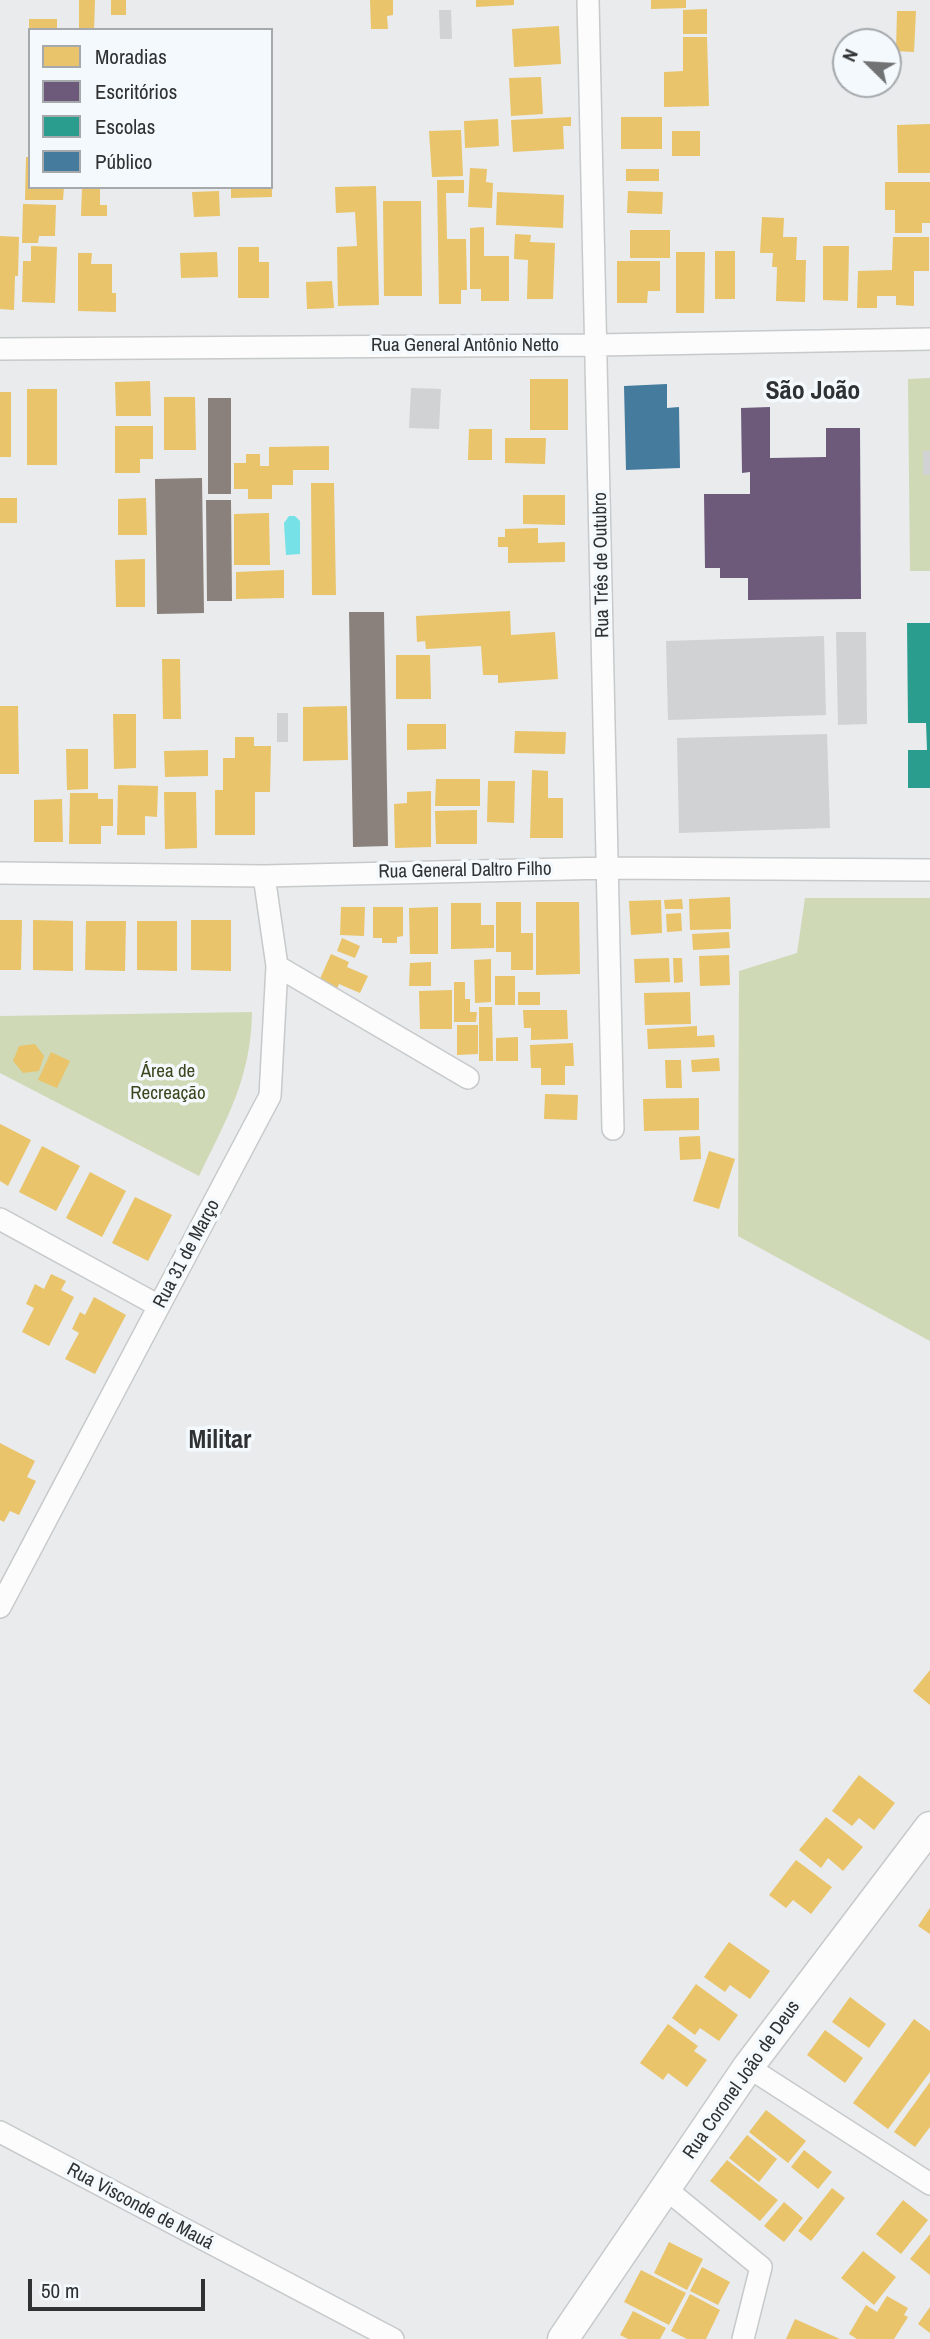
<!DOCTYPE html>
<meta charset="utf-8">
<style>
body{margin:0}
#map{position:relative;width:930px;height:2339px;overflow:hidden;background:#e9ebed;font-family:"Archivo Narrow",sans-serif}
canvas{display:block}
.legend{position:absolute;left:28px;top:28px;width:245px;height:161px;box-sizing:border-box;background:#f4f9fd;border:2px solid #a5a9ac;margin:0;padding:9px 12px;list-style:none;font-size:21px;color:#2f3132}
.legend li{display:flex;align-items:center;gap:14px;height:35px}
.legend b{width:35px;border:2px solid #a5a9ac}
.north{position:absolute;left:832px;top:28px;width:70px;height:70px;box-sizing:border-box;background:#f4f9fd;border:2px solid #a5a9ac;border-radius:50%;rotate:294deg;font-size:19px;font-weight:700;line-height:28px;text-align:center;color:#2f3132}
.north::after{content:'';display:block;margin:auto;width:24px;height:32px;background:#707273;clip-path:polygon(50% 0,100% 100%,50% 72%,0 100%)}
.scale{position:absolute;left:28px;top:2279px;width:177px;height:32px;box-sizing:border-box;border:4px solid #2f3132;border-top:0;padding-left:9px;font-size:21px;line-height:24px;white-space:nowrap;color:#2f3132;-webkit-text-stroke:5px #f4f9fd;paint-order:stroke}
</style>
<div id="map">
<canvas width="930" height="2339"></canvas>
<ul class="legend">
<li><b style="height:19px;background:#e9c46a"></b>Moradias</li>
<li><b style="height:19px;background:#6d597a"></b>Escritórios</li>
<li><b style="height:19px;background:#2a9d8f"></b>Escolas</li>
<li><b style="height:19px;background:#457b9d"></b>Público</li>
</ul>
<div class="north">N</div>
<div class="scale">50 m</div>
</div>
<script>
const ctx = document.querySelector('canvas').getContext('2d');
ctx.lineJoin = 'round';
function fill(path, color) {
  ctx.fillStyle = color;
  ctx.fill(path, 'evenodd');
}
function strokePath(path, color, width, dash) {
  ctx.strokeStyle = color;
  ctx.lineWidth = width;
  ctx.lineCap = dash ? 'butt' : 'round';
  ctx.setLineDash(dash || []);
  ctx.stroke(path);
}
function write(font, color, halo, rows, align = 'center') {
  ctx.font = font + ' "Archivo Narrow",sans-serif';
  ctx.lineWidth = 7;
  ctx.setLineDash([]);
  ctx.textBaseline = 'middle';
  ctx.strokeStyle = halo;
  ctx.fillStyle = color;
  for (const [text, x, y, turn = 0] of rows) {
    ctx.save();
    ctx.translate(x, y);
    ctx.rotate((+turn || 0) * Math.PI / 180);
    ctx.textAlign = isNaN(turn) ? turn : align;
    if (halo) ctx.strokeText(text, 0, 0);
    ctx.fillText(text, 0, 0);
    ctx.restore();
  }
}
const green = new Path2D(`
 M930,378V571H910L908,379Z
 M805,898H930V1341L738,1236L739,971L797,953Z
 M252,1012C251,1078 227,1118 199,1176L0,1073V1016Z`);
const water = new Path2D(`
 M289,516H295L300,521V554L286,555L284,523Z`);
const homes = new Path2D(`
 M79,0H95L94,30H79Z
 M111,0H126V15H111Z
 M370,0H393V15L387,16L388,29H371Z
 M476,0H514V5L476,7Z
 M651,0H686V8L651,9Z
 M707,9V34H683V10Z
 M897,11H916L914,52L896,51Z
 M29,19H57V30H29Z
 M559,26L561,64L514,67L512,29Z
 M683,37H707L709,106L664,107V72L683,71Z
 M541,77L543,114L511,116L509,78Z
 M571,117V126H563L564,149L513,152L511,120Z
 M621,117H662V149H621Z
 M498,119L499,146L465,148L464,121Z
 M930,124V173H898L897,125Z
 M461,130L463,176L432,177L429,131Z
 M672,131H700V156H672Z
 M26,157H30V187H64L63,200H25Z
 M470,168L487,169L486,182L493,183L492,208L468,207Z
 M626,169H659V181H626Z
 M437,180H464V193H446L447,239H466L467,290H461V304H439Z
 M885,182H930V223H922V233H895V210H885Z
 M376,186L379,305L338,306L337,247L357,246L355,212L336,213L335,187Z
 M82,187H100V205H107V216H81Z
 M231,187H272V197L231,198Z
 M219,191L220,216L194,217L192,192Z
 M628,191L663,192L662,214L627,213Z
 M497,192L564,195L563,228L496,225Z
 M383,201H421L422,296H384Z
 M23,204L56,205L55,236H39L38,243H22Z
 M762,217L784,218L783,237H797L796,260H806L805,302L776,301L777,267H772L773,253H760Z
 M484,227V256H509V301H481V289H470V228Z
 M630,230H670V258H630Z
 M515,234L531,235L530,242L555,243L553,299H527L528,260L514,259Z
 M0,236L19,237L18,276H15L14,310L0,309Z
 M893,237H929V271H914V306L896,305V296H877V308H857L858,271L892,270Z
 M31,246L57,247L55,303L22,302L23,261H31Z
 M823,246H849L848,301L823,300Z
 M238,247H259V262H269V298H238Z
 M715,251H735V299H715Z
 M217,252L218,277L181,278L180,253Z
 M676,252H705L704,313H676Z
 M78,253H92L91,264H112V293H116V312L78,311Z
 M617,261H660V291H648L647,303H617Z
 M332,281L334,308L307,309L306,282Z
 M530,379H568V430H530Z
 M150,381L151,416H116L115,382Z
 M27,389H57V465H27Z
 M0,392H11V457H0Z
 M164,397H195L196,450H164Z
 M115,426H153V459H140V473H115Z
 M469,429H492V460H468Z
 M505,438H546L545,464L505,463Z
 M329,446V470H293V485H272V499H248V489H234V463H246V454H260V466H269V447Z
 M311,483H334L336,595H312Z
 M523,495H565V525L523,524Z
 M0,498H17V523H0Z
 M146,498L147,535H118V499Z
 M269,513L270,565H234V514Z
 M538,528V543L565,542V562L508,563V547H498V537H505V529Z
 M145,559V607H116L115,560Z
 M284,570V598L236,599V572Z
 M510,611L511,635L555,632L558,679L498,683V675H483L481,646L426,649L425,641L417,642L416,616Z
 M396,655H430L431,699H396Z
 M162,659H180L181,719H163Z
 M0,706H18L19,774H0Z
 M347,706L348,760L303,761V707Z
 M113,714H136V768L114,769Z
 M407,724H446V749L407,750Z
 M515,731L566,732L565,754L514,753Z
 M235,737H254V746H271L270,792H255V835H215V790H223V758H235Z
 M66,749H88V789L67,790Z
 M208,750V776L165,777L164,751Z
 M532,770L548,771V798H563V838H530Z
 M436,779H480V806H435Z
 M488,781H515L514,823L487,822Z
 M118,785L158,786L157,817L145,816V835H117Z
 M431,791V847L395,848L394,804L407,803V792Z
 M164,792H196L197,848L165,849Z
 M70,793H98V799H113V826H101V844H69Z
 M62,799L63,842H34V800Z
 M477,810V844H436L435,811Z
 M730,897L731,929L690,930L689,899Z
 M682,899L683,909H665L664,900Z
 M661,900L662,933L631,935L629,901Z
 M496,902H521V933H533V970H511V952H496Z
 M536,902H579L580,974L536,975Z
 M451,903H481V925H494V948L451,949Z
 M341,907H365L364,936L340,935Z
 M373,907H403V936L397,937V943H382V938H373Z
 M438,907V954H410L409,908Z
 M681,913L682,931L667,932L666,914Z
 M0,920H22L21,970H0Z
 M33,920L73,921V971L33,970Z
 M191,920H231V971L191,970Z
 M86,921H126L125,971L85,970Z
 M137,921H177V971L137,970Z
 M729,932L730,948L693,950L692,934Z
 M342,938L360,946L355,958L337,951Z
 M331,954L349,962L347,967L368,976L360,993L339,984L337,989L319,981Z
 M729,955L730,985L700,986L699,956Z
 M669,958L670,982L635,983L634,959Z
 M673,958H682L683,982L674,983Z
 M491,959V1002L475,1003L474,960Z
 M431,962V986H409L410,963Z
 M495,976H515V1005H495Z
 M454,982H465V999H470V1012H477L476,1022H454Z
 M452,990V1029H420L419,991Z
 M518,992H540V1005H518Z
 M690,992L691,1024L645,1025L644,993Z
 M479,1007H492L493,1061H479Z
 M523,1010H567L568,1039L531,1040V1028H524Z
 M457,1025H478V1054L457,1055Z
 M697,1026V1036L714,1035L715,1047L648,1049L647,1029Z
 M518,1037V1061H496V1038Z
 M573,1043L574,1066H565V1085H541V1068H531L530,1045Z
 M35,1044L44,1056L39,1071L23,1073L13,1061L19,1046Z
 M51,1052L70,1061L57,1088L38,1080Z
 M719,1058L720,1071L692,1072L691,1060Z
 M665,1060H681L682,1088H666Z
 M545,1094L578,1095L577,1120L544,1119Z
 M699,1098V1130L644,1131L643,1099Z
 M0,1124L31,1140L8,1186L0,1181Z
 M700,1136L701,1159L680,1160L679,1137Z
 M42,1146L80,1166L56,1211L19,1192Z
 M709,1151L735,1159L719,1209L693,1201Z
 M90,1172L126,1191L102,1237L66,1218Z
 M135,1197L172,1215L148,1261L112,1243Z
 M51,1274L66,1281L61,1290L74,1297L49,1346L22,1332L34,1308L26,1304L35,1284L44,1289Z
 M94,1297L126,1315L95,1374L65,1359L79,1333L72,1329L80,1312L85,1315Z
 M0,1443L35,1461L27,1477L36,1481L19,1515L10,1511L4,1522L0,1520Z
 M930,1670V1705L913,1691Z
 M859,1775L895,1803L874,1830L859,1818L852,1826L832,1811Z
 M826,1817L863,1847L843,1871L828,1858L821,1868L799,1850Z
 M796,1860L832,1887L811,1914L793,1900L786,1908L769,1895Z
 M930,1908V1934L918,1926Z
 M729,1942L770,1971L750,1999L730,1985L725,1992L704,1977Z
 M696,1984L738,2015L719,2041L700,2028L695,2035L672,2018Z
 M850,1997L886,2024L869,2048L832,2022Z
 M914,2019L930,2031V2072L888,2129L853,2103Z
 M668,2024L698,2046L694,2051L707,2060L687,2087L668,2073L663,2080L640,2063Z
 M825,2030L863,2058L845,2083L807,2055Z
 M930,2082V2127L915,2147L894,2132Z
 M766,2110L806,2141L788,2163L749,2132Z
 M747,2135L777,2159L759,2182L729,2158Z
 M804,2150L832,2172L818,2189L791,2167Z
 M727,2160L778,2200L760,2221L710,2181Z
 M832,2188L845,2198L811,2241L798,2231Z
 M903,2200L928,2220L901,2254L876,2234Z
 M784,2202L803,2218L784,2242L764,2226Z
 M930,2234V2275L910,2259Z
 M669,2242L703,2259L687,2290L654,2273Z
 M863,2251L896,2277L874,2305L841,2278Z
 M702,2267L730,2282L718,2305L690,2291Z
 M641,2270L686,2293L669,2325L624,2302Z
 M690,2294L720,2310L706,2339H687L671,2331Z
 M887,2296L908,2308L904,2315L908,2317L894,2339H857L849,2334L866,2305L877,2312Z
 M930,2307V2333L918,2324Z
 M633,2311L666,2328L660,2339H628L620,2335Z
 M795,2319L840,2339H786Z`);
const offices = new Path2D(`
 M770,407V458L826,457V428H860L861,599L748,600V578H720V568H705L704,494H750V472L742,473L741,408Z`);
const schools = new Path2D(`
 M907,623H930V788H908V750H927L926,723H908Z`);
const public = new Path2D(`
 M667,384V408L679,407L680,468L626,470L624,386Z`);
const industry = new Path2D(`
 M208,398H231V494H208Z
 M202,478L204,613L157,614L155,479Z
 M206,500H231L232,601H207Z
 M349,612H384L388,846L353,847Z`);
const building = new Path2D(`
 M439,10H451L452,39H440Z
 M411,388L441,389L439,429L409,428Z
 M923,451H930V475H923Z
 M836,632H866L867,724L838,725Z
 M824,636L826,715L668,720L666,641Z
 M277,713H288V742H277Z
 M827,734L830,828L679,833L677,738Z`);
const street = new Path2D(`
 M588,0L613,1129
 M0,349L598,345L930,339
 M0,873L264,876L608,868L930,870
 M277,966L468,1078
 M0,1219L159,1306
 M0,1607L270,1096L277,966L264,876
 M748,2067L930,2184
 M0,2132L393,2339
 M666,2189L761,2267L743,2339`);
const secondary = new Path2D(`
 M563,2339L748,2067L930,1827`);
const streetNames = [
 ["Rua General Antônio Netto",465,346],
 ["Rua Três de Outubro",602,565,-91],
 ["Rua General Daltro Filho",465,871,-1],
 ["Rua 31 de Março",187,1254,-62],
 ["Rua Coronel João de Deus",742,2080,-55],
 ["Rua Visconde de Mauá",140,2207,28]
];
const parkNames = [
 ["Área de",168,1072],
 ["Recreação",168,1094]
];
const districtNames = [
 ["São João",813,392],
 ["Militar",220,1441]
];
fill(green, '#cfd9b5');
fill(water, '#76e1e6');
fill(homes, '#e9c46a');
fill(offices, '#6d597a');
fill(schools, '#2a9d8f');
fill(public, '#457b9d');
fill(industry, '#8a817c');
fill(building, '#d0d2d3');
strokePath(street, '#c7c9ca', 24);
strokePath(secondary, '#c7c9ca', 33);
strokePath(street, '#fcfcfc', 21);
strokePath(secondary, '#fcfcfc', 30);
write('19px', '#2f3132', '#f4f9fd', streetNames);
write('19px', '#3c451d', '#f4f9fd', parkNames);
write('bold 26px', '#2f3132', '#f4f9fd', districtNames);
</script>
